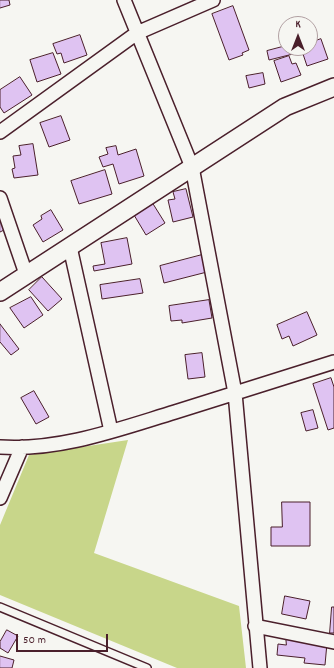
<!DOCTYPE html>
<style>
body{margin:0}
#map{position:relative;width:334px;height:668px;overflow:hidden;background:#f6f6f2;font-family:Dekko,sans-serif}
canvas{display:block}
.north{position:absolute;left:278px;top:16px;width:40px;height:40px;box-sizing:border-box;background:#f6f6f2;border:1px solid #b1a0a2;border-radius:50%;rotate:0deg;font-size:11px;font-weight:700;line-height:16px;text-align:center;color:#4a1f2b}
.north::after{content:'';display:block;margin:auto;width:14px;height:18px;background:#4a1f2b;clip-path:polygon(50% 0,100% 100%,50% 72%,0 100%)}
.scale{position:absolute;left:16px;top:634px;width:92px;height:18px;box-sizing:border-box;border:2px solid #4a1f2b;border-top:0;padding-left:5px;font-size:12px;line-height:14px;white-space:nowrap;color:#4a1f2b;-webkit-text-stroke:3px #f6f6f2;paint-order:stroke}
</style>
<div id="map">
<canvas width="334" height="668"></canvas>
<div class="north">K</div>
<div class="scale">50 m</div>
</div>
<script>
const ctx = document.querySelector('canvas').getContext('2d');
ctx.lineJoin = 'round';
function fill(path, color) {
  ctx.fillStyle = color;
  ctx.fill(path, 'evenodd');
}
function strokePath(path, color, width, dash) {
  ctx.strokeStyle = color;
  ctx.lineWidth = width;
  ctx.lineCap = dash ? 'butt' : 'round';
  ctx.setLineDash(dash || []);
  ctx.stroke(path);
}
const green = new Path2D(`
 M128,440L94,553L239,606L246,668H177L0,595V525L29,455Z`);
const building = new Path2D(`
 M0,0H9L10,5L0,8Z
 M233,6L249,50L242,53L243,55L229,60L212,14Z
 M80,35L87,55L64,63L61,53L57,54L53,44Z
 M321,39L328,59L307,66L301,48H310V43Z
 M286,46V48H291L293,54L269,60L267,51Z
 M53,53L61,74L37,82L30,60Z
 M289,56L292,64L296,63L301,75L281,82L274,61Z
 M263,73L265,84L249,88L246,76Z
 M20,77L32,95L4,113L0,107V90Z
 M61,116L70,140L49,147L40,123Z
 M33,144L38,175L14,178L12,169L15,168L13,156L21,155L19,146Z
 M116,146L118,155L136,149L144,176L119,184L113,164L103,167L99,157L108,154L106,148Z
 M105,170L112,194L79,204L71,181Z
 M186,189L193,217L173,222L168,200L175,199L173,192Z
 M150,199L165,223L146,235L131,210Z
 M51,210L63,230L43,242L33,225L42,219L41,216Z
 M0,213L8,228L0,232Z
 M127,238L132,264L94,271L93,266L105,264L101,243Z
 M202,255L207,272L164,283L160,266Z
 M42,277L62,299L48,311L29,290Z
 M140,279L143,293L102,299L100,285Z
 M31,297L43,315L24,328L10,308Z
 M209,300L212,318L182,323V320L171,321L169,306Z
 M307,312L317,335L293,346L289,336L282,339L277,325Z
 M0,324L19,349L11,355L0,342Z
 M202,353L205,377L188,379L185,355Z
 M331,378L334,387V428L328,430L313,384Z
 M34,391L49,417L36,424L21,398Z
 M313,410L318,428L306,431L301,413Z
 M282,502H310V546H271V527H282Z
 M285,596L310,601L306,619L282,614Z
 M332,607H334V633H330Z
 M7,630L18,636L8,653L0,648V642Z
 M286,636L327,643L325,665L304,663L305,658L277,655L278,644L286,645Z
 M0,656L14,660L12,668H0Z`);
const service = new Path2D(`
 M0,607L147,668`);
const minor = new Path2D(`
 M124,0L192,167L235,393L260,668
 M0,132L137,33L213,0
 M0,198L26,274
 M70,247L111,431
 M0,447C60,451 119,429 175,412C228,395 281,379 334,362
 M0,498L22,447
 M255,626L334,642`);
const tertiary = new Path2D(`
 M0,292L285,107L334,87`);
fill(green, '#c8d68a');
fill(building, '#dfc3f2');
strokePath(building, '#4a1f2b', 1);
strokePath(service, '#4a1f2b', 10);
strokePath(minor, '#4a1f2b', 16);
strokePath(tertiary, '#4a1f2b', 20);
strokePath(service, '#f6f6f2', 7);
strokePath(minor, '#f6f6f2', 13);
strokePath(tertiary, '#f6f6f2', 17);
</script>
